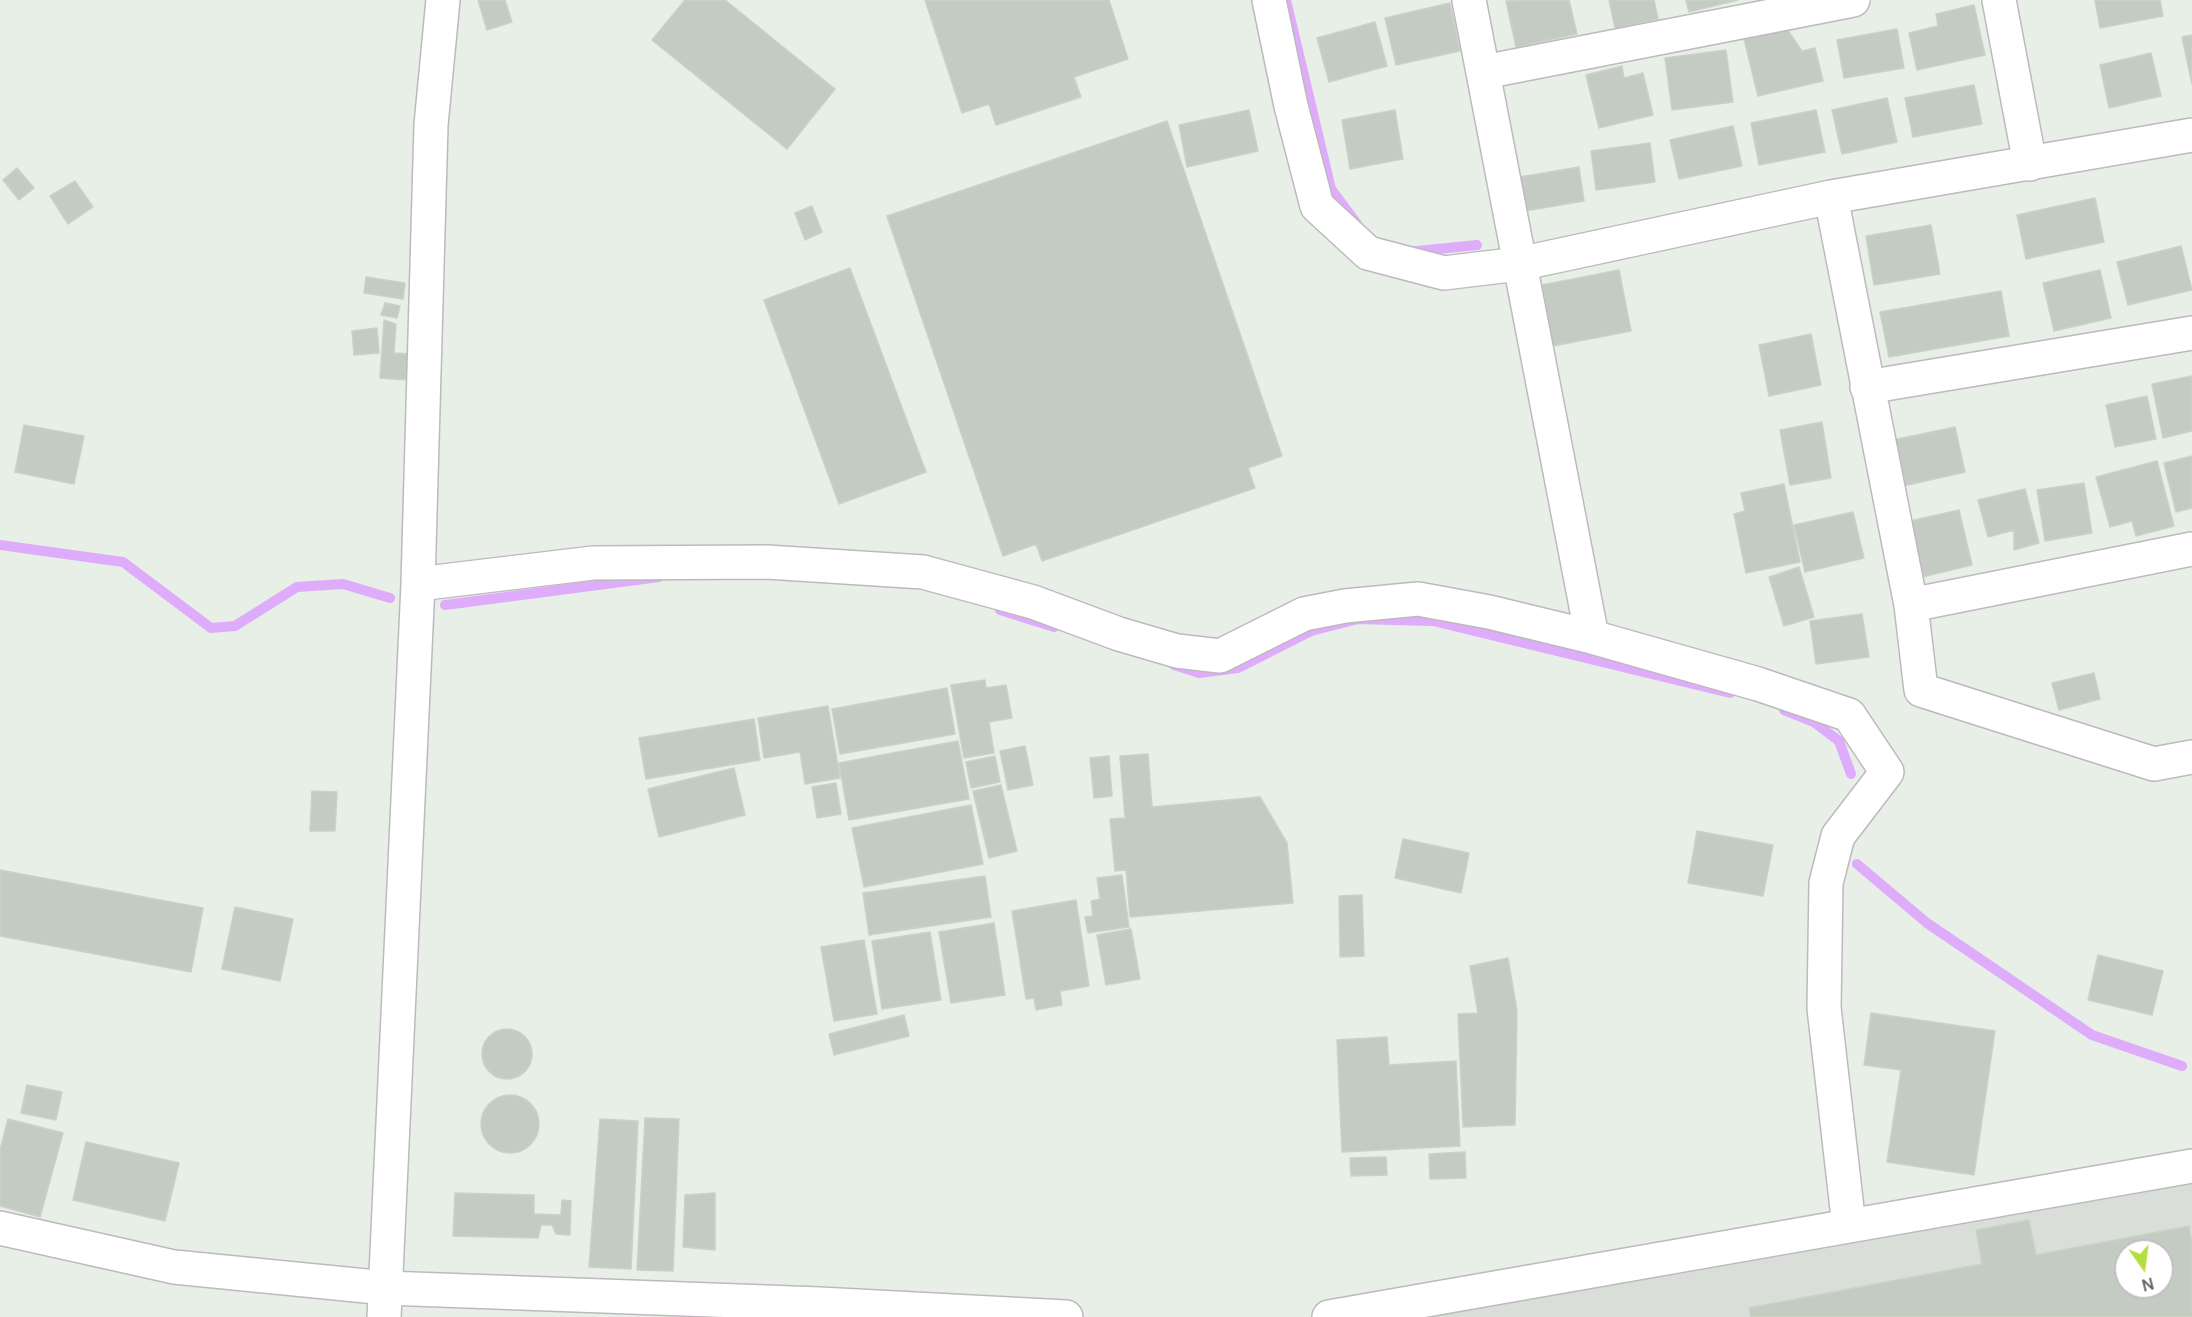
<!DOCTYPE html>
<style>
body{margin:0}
#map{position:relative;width:2192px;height:1317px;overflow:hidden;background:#e7efe7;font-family:Manrope,sans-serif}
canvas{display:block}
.north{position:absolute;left:2114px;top:1239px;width:60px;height:60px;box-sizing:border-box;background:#fff;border:2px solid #c1bfc2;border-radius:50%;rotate:166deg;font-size:16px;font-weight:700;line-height:24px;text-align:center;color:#645e66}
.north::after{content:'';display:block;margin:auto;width:21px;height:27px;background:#b2df3d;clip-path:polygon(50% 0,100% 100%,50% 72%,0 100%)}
</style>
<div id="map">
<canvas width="2192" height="1317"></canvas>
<div class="north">N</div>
</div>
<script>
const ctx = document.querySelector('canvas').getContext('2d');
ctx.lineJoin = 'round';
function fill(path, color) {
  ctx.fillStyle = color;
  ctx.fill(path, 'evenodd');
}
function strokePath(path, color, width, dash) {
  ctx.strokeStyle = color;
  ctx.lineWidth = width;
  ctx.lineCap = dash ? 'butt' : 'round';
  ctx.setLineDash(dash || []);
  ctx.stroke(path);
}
const industrial = new Path2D(`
 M2192,1184V1317H1426L1760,1260ZM2126,1251H2162V1287H2126Z`);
const stream = new Path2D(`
 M1286,0L1331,189L1357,224
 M1408,252L1477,245
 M0,545L123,562L211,628L235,626L297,587L343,584L390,598
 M445,605L659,577
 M1000,610L1054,627
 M1174,665L1199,673L1238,668L1311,631L1358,619L1433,621L1730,693
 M1784,710L1814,722L1839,741L1851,774
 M1857,864L1927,923L2092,1035L2182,1066`);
const building = new Path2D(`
 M478,0H505L512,22L487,30Z
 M685,0H725L835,89L787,149L652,40Z
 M925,0H1109L1128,59L1074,77L1081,97L996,125L989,104L962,113Z
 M1569,0L1577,34L1516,47L1506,1Z
 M1609,0H1654L1658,19L1615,28Z
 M1686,0H1738L1689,12Z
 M2095,0H2160L2163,16L2100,28Z
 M1450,3L1460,51L1396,65L1385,18Z
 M1974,5L1985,55L1917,70L1909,33L1938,26L1936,14Z
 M1375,22L1387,66L1329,82L1317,38Z
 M1787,29L1802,51L1815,48L1823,81L1758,96L1744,39Z
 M1897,29L1904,68L1844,78L1837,40Z
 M2192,35V84L2182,37Z
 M1726,50L1733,102L1672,110L1665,58Z
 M2151,53L2161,96L2109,108L2100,65Z
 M1622,66L1624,78L1643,73L1653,115L1599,128L1586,75Z
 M1974,85L1982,124L1913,137L1905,98Z
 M1887,98L1897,142L1842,154L1832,110Z
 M1249,110L1258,151L1187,167L1179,125Z
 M1395,110L1403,159L1350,169L1342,120Z
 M1816,110L1825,152L1759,165L1751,123Z
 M1167,121L1282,456L1248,468L1255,488L1042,561L1036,544L1003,556L887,216Z
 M1733,126L1742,166L1679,179L1670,140Z
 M1650,143L1655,182L1596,190L1591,151Z
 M1579,167L1584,201L1525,211L1520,177Z
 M17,168L34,188L19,200L3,180Z
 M75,181L93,207L68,224L50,196Z
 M2095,198L2104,242L2026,259L2017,215Z
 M812,206L822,232L805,240L795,213Z
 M1931,225L1940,274L1874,285L1866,236Z
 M2181,246L2192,290L2128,305L2117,262Z
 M850,268L926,472L839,504L764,300Z
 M1619,270L1631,331L1553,346L1542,285Z
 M2100,270L2111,318L2054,331L2043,283Z
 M366,277L405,283L403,299L364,293Z
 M2001,291L2009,336L1889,357L1880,312Z
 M385,303L400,306L397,318L381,315Z
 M384,320L396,324L394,353L410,354L408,380L380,378Z
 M377,328L379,353L354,355L352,331Z
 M1811,334L1821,385L1769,396L1759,345Z
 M2192,376V431L2163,438L2152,384Z
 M2147,396L2156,439L2115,447L2106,405Z
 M1822,422L1831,478L1790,485L1780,430Z
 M24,425L84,436L74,484L15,472Z
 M1955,427L1965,472L1903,486L1893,440Z
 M2192,456V508L2176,512L2164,463Z
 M2157,461L2174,526L2136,536L2132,521L2110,527L2096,477Z
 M2084,483L2092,533L2045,541L2037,490Z
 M1784,484L1800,562L1746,573L1734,514L1745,511L1741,493Z
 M2025,489L2039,543L2014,550V530L1988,537L1978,500Z
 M1959,510L1972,565L1918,578L1906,522Z
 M1853,512L1864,558L1805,572L1794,525Z
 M1799,567L1814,617L1784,626L1769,577Z
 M1862,614L1869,657L1816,664L1810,621Z
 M2094,673L2100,699L2059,710L2052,683Z
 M985,680L986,688L1006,685L1012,718L989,722L994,753L964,758L951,685Z
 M947,688L955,734L840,754L832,709Z
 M828,706L840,778L805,784L800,752L764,758L758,718Z
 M754,719L760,760L646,779L639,738Z
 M958,741L969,799L849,820L839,763Z
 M1025,746L1033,785L1008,790L1000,751Z
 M1148,754L1152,807L1260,797L1287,843L1293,903L1130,917L1126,870L1115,871L1110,819L1125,818L1120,756Z
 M995,756L1000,782L971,788L966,762Z
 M1109,756L1112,796L1094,798L1090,758Z
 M734,768L745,815L659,837L648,789Z
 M836,783L841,814L817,818L812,787Z
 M1001,785L1017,851L989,858L973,791Z
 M312,791L337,792L335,831H310Z
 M971,805L983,864L864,887L852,828Z
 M1697,831L1773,845L1763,896L1688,883Z
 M1403,839L1469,853L1461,893L1395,878Z
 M0,870L203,908L191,972L0,936Z
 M1122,875L1129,927L1088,933L1085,917L1093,916L1091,901L1100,899L1097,878Z
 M985,876L991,917L869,935L863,893Z
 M1362,895L1364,956L1340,957L1339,896Z
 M1076,900L1089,986L1060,991L1062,1005L1036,1010L1034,998L1026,999L1012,911Z
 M235,907L293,919L280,981L222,969Z
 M994,923L1005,995L951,1003L939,932Z
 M1131,929L1140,979L1106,985L1097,935Z
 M930,932L941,1000L882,1009L872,941Z
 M864,940L877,1014L834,1021L821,947Z
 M2098,955L2163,971L2152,1015L2088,1000Z
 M1508,958L1517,1011L1515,1125L1463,1127L1458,1014L1478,1013L1470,966Z
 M1871,1013L1995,1031L1974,1175L1887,1162L1901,1070L1864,1065Z
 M904,1015L909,1036L834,1055L829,1034Z
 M482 1054a25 25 0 1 1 50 0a25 25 0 1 1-50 0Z
 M1387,1037L1389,1065L1456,1061L1460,1146L1342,1152L1337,1040Z
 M27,1085L62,1092L56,1120L21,1113Z
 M481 1124a29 29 0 1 1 58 0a29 29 0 1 1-58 0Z
 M645,1118L679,1119L673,1271L637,1270Z
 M8,1119L63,1133L40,1217L0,1206V1150Z
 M600,1119L638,1121L631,1269L589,1267Z
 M86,1142L179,1163L165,1221L73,1200Z
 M1465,1152L1466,1178L1430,1179L1429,1154Z
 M1386,1157L1387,1175L1351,1176L1350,1158Z
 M455,1193L534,1195V1214L561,1215L562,1200L571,1201L570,1235L556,1234L552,1225H541L538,1238L453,1236Z
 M715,1193V1250L683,1247L685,1195Z
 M2029,1220L2036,1255L2189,1226L2192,1244V1317H1751L1749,1308L1982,1264L1976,1230ZM2126,1251H2162V1287H2126Z`);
const minor = new Path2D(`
 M1269,0L1291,106L1317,206L1368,253L1444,273L1519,264L1831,197L2192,135
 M1469,0L1592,637L1758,684L1849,715L1887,772L1838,836L1826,883L1824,1008L1849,1226
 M1999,0L2030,164
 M1484,72L1853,0
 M1831,197L1911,605L1921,690L2154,764L2192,757
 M1867,387L2192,333
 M418,584L593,563L767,562L923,572L1033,602L1119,634L1177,651L1220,656L1304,614L1345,606L1418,599L1489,612L1592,637
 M1911,605L2192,549
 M0,1228L174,1267L386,1288L820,1304L1066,1317
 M384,1317L418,584L431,125L443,0
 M1329,1317L2192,1166`);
fill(industrial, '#d9ded9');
strokePath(stream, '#deacfa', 10);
fill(building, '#c4cbc3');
strokePath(building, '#c7d4c5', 1.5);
strokePath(minor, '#beb9bf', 36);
strokePath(minor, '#fff', 33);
</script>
